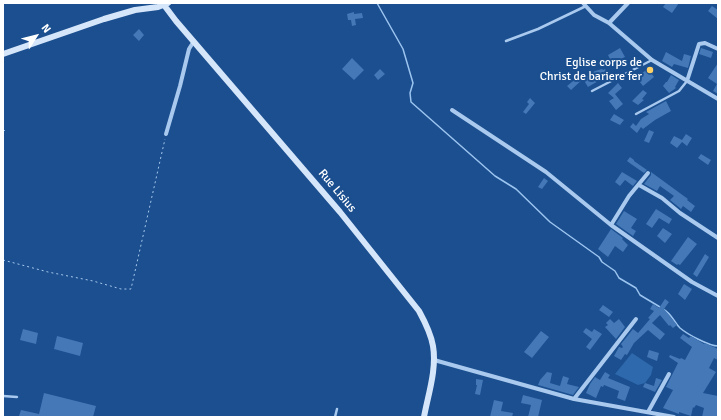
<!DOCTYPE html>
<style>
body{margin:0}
#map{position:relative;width:721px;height:420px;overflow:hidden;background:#1b4f8f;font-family:Signika,sans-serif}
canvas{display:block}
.frame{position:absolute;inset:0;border:4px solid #fff;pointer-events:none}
.north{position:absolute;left:16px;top:16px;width:40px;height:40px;-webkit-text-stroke:3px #1b4f8f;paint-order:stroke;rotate:54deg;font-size:11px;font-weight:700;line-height:16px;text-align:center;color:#fff}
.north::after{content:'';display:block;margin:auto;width:14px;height:18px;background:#fff;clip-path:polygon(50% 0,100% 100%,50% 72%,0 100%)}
</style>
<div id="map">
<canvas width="721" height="420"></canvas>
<div class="frame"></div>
<div class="north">N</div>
</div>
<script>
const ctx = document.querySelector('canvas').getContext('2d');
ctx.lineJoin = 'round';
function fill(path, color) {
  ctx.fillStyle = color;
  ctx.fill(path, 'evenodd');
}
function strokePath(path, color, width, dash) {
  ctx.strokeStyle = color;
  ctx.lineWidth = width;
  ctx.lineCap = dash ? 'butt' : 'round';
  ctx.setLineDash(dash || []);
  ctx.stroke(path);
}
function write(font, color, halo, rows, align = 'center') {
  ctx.font = font + ' Signika,sans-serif';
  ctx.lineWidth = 4;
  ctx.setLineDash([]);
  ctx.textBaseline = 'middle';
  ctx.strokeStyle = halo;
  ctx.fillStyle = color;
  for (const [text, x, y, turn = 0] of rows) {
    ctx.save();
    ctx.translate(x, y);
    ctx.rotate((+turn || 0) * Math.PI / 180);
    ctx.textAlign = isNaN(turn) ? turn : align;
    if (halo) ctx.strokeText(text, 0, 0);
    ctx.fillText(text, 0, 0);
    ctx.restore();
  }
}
const green = new Path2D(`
 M632,353L653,367L651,375L645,383L638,385L615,374Z`);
const stream = new Path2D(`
 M377,3L403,49L413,83L410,93L411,102L495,176L516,189L550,222L599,257L602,262L615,271L619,278L636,288L640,295L660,307
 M663,309C672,314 674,322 680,328C687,334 709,346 718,346`);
const building = new Path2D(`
 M666,3H679L672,13L663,7Z
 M712,6L718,10V19L708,11Z
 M354,12V14L362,13L363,18L355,19L356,25L352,26L351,20H348L347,14Z
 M139,29L144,35L139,41L133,35Z
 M620,48L625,57L612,63L608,55Z
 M701,48L713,52L711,58L699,54Z
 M666,52L682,61L684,54L691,56L688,68L674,64L672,67L662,61Z
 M352,58L364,70L354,80L342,69Z
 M718,63V94L713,91L717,84L708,78Z
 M380,69L385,74L378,80L374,75Z
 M602,69L603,70L605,69L607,73L599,77L600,80L588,87L583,79L571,90L567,86L583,73L585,77L584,78L595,71Z
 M648,69L654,77L643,86L636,77Z
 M671,75L679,80L675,87L676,88L669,93L663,86L666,82H667Z
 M618,83L622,88L615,94L623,104L616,110L609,101L614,98L608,93Z
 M643,90L647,93L642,99L644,100L638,105L632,101Z
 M530,98L535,103L526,114L523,112L529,104L527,102Z
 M666,101L671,111L655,120L643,129L641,127L637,133L630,127L633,123L636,126L641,119L649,114L646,112Z
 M614,114L624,120L620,125L610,120Z
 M649,130L654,132L649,143L644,141Z
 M686,134L692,138L687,146L682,142L677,148L670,143L674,136L682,140Z
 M701,154L711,160L708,165L698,158Z
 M630,157L634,160V161L647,170L644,173L631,164L627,161Z
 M622,172L637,181L633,186L625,180L620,186L615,182Z
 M651,172L688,199L687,200L695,206L691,212L683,206L681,209L670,200L674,196L660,186L657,191L644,184L651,175Z
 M544,178L548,181L542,189L538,187Z
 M656,209L672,219L669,224L659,218L652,228L646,224Z
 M624,211L637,219L631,228L636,231L633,236L616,224Z
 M663,228L672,234L665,243L657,236Z
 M611,229L623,238L622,239L628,245L623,252L615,246L608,257L598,249Z
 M688,237L697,244L680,265L678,264L677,265L671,261Z
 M705,254L709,257L697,277L693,274Z
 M684,284L692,289L685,300L678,294Z
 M665,299L669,302L664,309L677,325L673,328L670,325L669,326L660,315L652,323L665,334L660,340L648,330L634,343L627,355L625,354L621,360L614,356L619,347L622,348L623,347L621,344L633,329L638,333L650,319L648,318L654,311L650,309L653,304L659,308Z
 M603,305L613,312L609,317L599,310Z
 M610,319L614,323L619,319L625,327L616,339L605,327L608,325L606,323Z
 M586,328L592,332L594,329L602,334L590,350L586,347L592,339L583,332Z
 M23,329L38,333L36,344L20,340Z
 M541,331L549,337L532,358L524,352Z
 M683,334L689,338L691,336L704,344L705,343L718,349V360L714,358L709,368L716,372L703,393L718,396V417H702L704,408L696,405L694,408L693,407L691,416L679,412V414L663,408L673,390L666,387L678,363L669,357L670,355L680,359L681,358L685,360L692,347L680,338Z
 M57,336L83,343L80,356L54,349Z
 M649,350L659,353L657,361L647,357Z
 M547,372L552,373L550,383L560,386L563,376L569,378L567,384L579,387L573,395L538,385L540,380Z
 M605,372L610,375L608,378L630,387L625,401L617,398L619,391L604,385L603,387L601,386L596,398L586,393L590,384L595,377L600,380Z
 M656,378L662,380L655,392L643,387L645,383L654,386Z
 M476,379L483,380L480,395L475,394L477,385H476Z
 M44,393L96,406L93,417H26L19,416L21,410L39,414Z
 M523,395L542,400L538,417H528L531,405L521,403Z
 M494,400L503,402L501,411L513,413L512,417H490Z`);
const path = new Path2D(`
 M3,130L6,131
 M3,260L48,272L93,281L121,289H131L165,139`);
const lane = new Path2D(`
 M506,41L538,29L586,6
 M592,91L652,60
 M636,114L679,91L687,81
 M3,396L17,397
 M335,417L337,409`);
const street = new Path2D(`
 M583,3L594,15L609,23L652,60L718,99
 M609,23L628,3
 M687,81L699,44L705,43L718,49
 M452,110L546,172L611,225L692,282L718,296
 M166,134L180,86L189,49L194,41
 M639,185L662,198L680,213L718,238
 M611,225L629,196L648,173
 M434,360L574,399L674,417
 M574,399L636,319
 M648,412L669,374`);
const secondary = new Path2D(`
 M164,5L176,21L340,212L419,311C425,322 431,334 433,346C437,369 428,395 424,417
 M3,54L104,19L135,10L158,7L168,3`);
const markers = [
 [650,70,4,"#ffd166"]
];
const poiNames = [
 ["Eglise corps de",642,63],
 ["Christ de bariere fer",642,77]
];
const streetNames = [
 ["Rue Lisius",337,191,50]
];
fill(green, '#2e69ad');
strokePath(stream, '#9cc4f0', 1.5);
fill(building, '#4478b7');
strokePath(path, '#a9c9ee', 1, [2, 3]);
strokePath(lane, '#a9c9ee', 2.5);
strokePath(street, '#a9c9ee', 4);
strokePath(secondary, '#d6e6fa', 6);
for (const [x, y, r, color] of markers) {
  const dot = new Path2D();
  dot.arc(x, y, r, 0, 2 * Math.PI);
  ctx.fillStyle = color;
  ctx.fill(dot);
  strokePath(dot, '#1b4f8f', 1.5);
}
write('12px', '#fff', '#1b4f8f', poiNames, 'right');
write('12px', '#fff', '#1b4f8f', streetNames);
</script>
